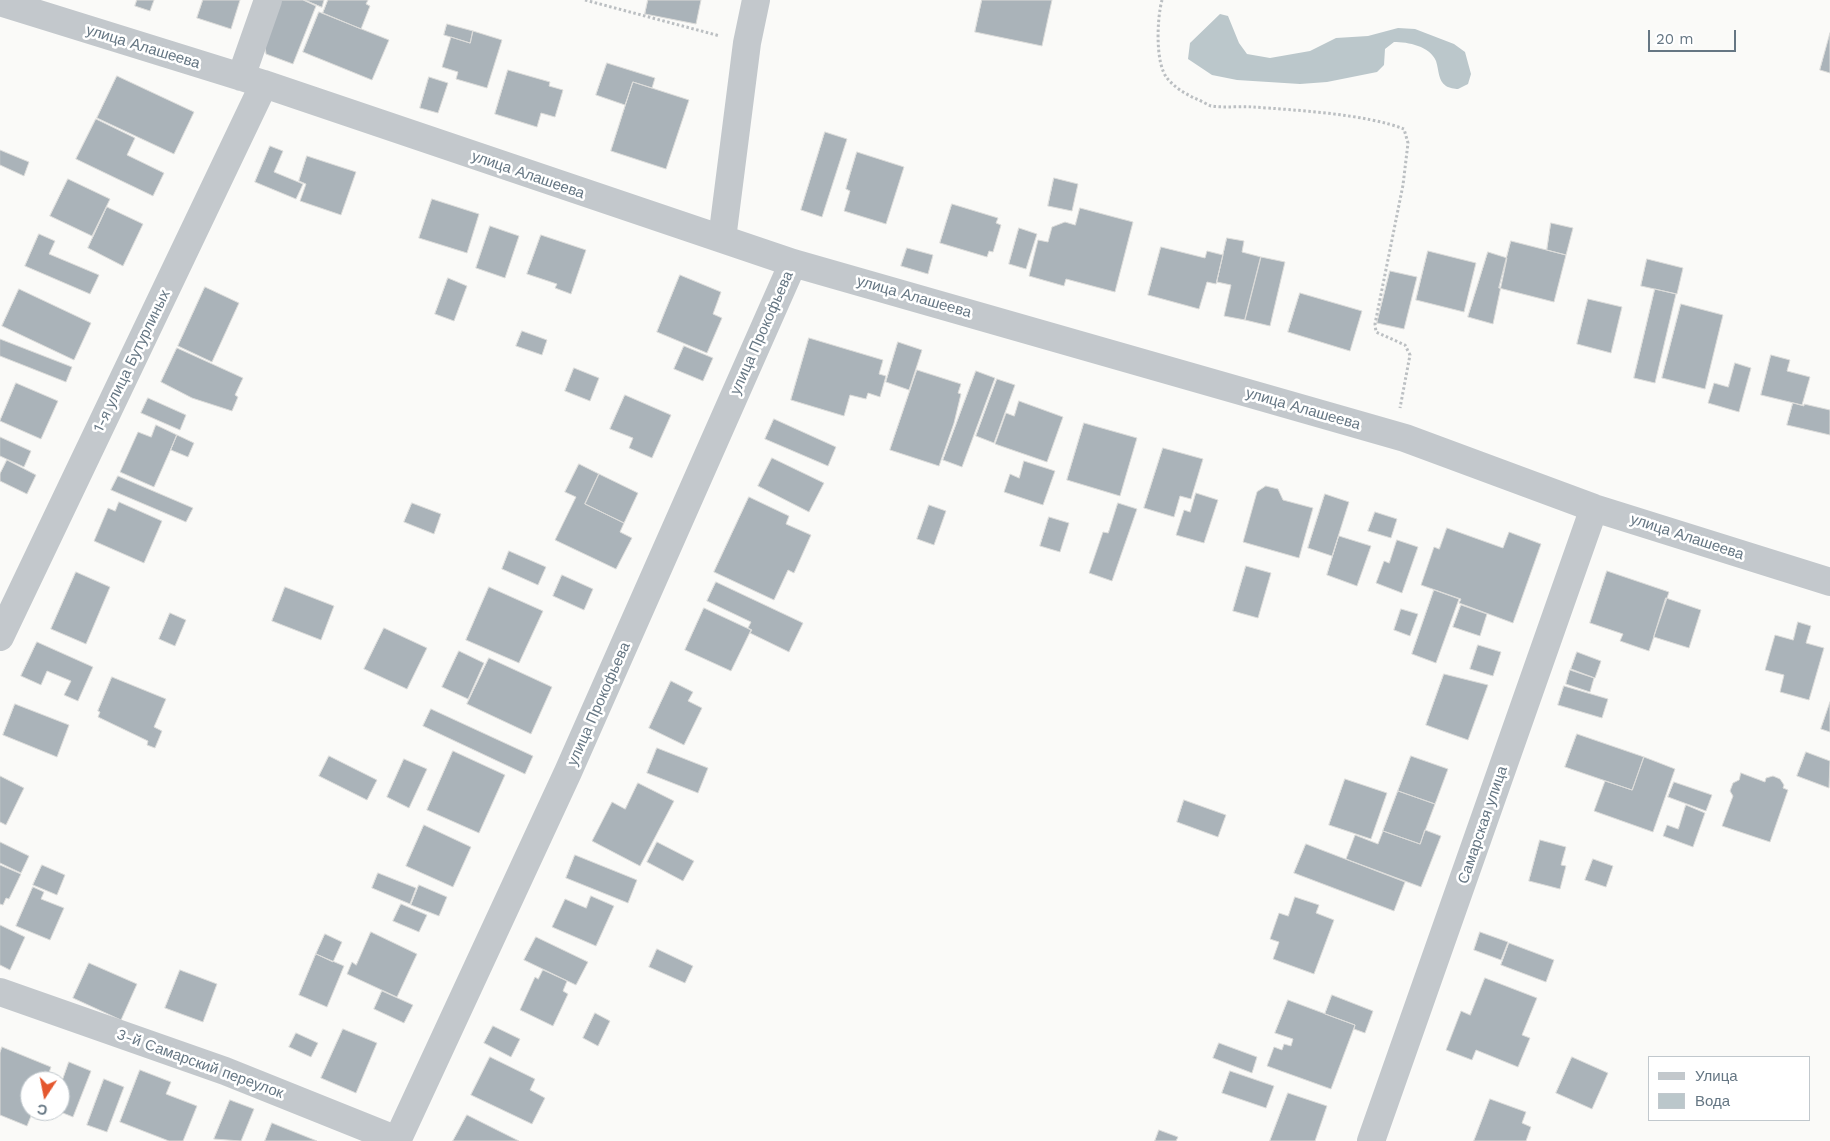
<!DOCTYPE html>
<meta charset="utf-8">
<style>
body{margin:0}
#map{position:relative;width:1830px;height:1141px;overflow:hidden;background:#fafaf8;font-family:"Work Sans",sans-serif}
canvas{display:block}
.legend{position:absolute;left:1648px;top:1056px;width:162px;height:65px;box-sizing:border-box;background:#fff;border:1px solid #c1c8cd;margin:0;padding:6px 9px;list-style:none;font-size:15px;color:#657683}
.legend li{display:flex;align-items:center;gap:10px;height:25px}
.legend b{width:25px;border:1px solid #c1c8cd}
.north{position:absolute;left:20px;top:1071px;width:50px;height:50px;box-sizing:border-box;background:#fff;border:1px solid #c1c8cd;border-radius:50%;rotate:191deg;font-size:14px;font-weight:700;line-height:20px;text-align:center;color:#657683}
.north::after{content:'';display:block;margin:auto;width:18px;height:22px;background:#e4572e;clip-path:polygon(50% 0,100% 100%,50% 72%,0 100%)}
.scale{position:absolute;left:1648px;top:30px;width:88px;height:22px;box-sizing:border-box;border:2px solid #657683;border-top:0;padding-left:6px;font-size:15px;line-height:18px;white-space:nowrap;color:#657683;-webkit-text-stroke:4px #fff;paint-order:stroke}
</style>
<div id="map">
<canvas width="1830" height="1141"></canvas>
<ul class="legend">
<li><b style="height:6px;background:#c3c8cc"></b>Улица</li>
<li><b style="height:14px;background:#bbc7cb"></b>Вода</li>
</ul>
<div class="north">С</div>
<div class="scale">20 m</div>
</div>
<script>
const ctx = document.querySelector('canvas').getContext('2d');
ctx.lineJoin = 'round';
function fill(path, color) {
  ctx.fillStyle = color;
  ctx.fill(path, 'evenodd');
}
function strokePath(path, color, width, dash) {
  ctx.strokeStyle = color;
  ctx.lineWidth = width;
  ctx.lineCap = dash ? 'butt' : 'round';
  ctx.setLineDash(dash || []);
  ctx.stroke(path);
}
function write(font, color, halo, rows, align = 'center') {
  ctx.font = font + ' "Work Sans",sans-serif';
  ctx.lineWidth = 5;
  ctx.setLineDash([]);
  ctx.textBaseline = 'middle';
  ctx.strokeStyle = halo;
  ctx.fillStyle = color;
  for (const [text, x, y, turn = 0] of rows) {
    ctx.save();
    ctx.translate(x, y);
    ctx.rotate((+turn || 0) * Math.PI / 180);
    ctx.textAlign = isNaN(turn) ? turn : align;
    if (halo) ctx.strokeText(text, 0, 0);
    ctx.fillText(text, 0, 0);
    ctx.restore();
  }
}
const water = new Path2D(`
 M1220,14L1228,16L1239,43L1247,54L1270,58L1310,51L1336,38L1368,36L1398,28L1415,29L1454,44L1465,52L1471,74L1468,84L1458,89C1455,89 1449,88 1446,86C1438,81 1439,70 1436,61C1430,46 1408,42 1394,42L1385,49L1384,65L1377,72L1327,82L1300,84L1237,80L1212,75L1188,59L1190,43Z`);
const building = new Path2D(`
 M137,0H154L150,11L135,6Z
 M203,0H240L231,29L197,18Z
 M280,0H303L316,6L293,64L266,54L264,39Z
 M305,0H324L322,7Z
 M328,0H368L366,4L370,6L361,29L323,13Z
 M648,0H701L696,24L645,14Z
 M982,0H1052L1042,46L975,32Z
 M319,12L389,40L372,80L303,52Z
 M447,24L473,31L470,43L444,35Z
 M473,31L502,40L487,88L456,79L458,72L442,67L451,37L470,43Z
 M1830,33V73L1820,70Z
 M607,63L655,78L652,88L633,82L625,105L596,95Z
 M508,70L550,82L549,86L563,90L555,117L541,113L537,127L495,114Z
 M117,76L194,112L174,154L97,118Z
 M429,77L448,83L438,113L420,108Z
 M633,82L689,100L666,169L611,151Z
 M96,119L135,138L127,155L164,173L153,196L76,159Z
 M825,132L847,139L822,217L801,210Z
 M270,146L283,151L274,172L303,184L296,199L255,182Z
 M0,150L29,162L24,176L0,165Z
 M857,152L904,167L886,224L844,211L850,191L846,189Z
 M307,156L356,172L341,215L300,201L306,184L299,181Z
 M1054,178L1078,184L1072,211L1048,206Z
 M68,179L110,199L92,236L50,216Z
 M432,199L479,214L467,253L419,238Z
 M952,204L998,218L996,223L1001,225L993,252L989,251L987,257L940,243Z
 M107,207L143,224L123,266L88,248Z
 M1080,208L1133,222L1115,292L1066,279L1064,286L1029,276L1038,240L1048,242L1052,227L1065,222L1075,225Z
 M1551,223L1573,228L1566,255L1547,250Z
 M490,226L519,236L505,278L476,268Z
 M1019,228L1037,234L1026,269L1009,264Z
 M39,234L55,241L49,254L99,275L90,294L25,266Z
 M541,235L586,250L571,294L555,288L557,284L527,274Z
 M1227,238L1244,241L1242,252L1261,257L1245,320L1224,316L1231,285L1217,282Z
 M1511,241L1566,255L1554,302L1499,288Z
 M1161,247L1205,258L1207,251L1223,255L1216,284L1207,282L1199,309L1148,295Z
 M907,248L933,255L928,274L901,266Z
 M1428,251L1476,263L1464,312L1416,300Z
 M1488,252L1507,258L1493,324L1468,317Z
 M1261,257L1285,262L1270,326L1245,320Z
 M1647,259L1683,268L1677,294L1641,286Z
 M1390,271L1417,277L1404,329L1377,323Z
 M680,275L721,292L713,314L722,318L707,353L657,332Z
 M448,278L467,286L454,321L435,314Z
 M205,287L239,303L212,362L178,346Z
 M19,289L91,323L74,360L2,326Z
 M1655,289L1676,294L1655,383L1634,378Z
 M1300,293L1362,311L1350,351L1288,332Z
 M1588,299L1622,307L1611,353L1577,344Z
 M1681,304L1723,315L1705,389L1662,378Z
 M522,331L547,340L542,355L516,346Z
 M809,338L883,360L879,374L886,376L880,397L868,393L866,399L850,395L844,416L791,400Z
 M0,339L72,367L66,382L0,356Z
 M898,342L922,350L909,390L886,382Z
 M684,346L713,358L703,381L674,369Z
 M177,348L243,378L235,395L238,397L232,411L192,398L161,382Z
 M1771,355L1790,360L1787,371L1810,377L1802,405L1761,395Z
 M1735,363L1751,368L1739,412L1708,403L1714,383L1728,387Z
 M574,368L599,378L590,401L565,391Z
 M917,370L961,384L958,393L961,394L954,423L939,466L890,450Z
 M976,371L995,378L962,467L943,460Z
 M997,379L1015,385L994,443L976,436Z
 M16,383L58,401L41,439L0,421Z
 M625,395L671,415L652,458L629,448L633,438L610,429Z
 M148,398L186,415L180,430L141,413Z
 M1019,401L1063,417L1047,462L995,444L1006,413L1014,416Z
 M1793,403L1804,406V404L1830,410V435L1787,425Z
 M774,419L836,447L828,466L765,439Z
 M1084,423L1137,438L1120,496L1067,480Z
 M156,425L177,435L154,487L120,472L138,432L151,437Z
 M177,435L194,443L188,457L171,450Z
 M0,437L31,451L24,467L0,456Z
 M1163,448L1203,459L1191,499L1180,496L1174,517L1144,508Z
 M772,458L824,483L809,512L758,486Z
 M7,460L36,475L27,494L0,481V474Z
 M1024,461L1055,471L1043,505L1004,492L1010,474L1019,478Z
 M579,464L599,474L585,504L624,523L620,532L632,538L616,569L555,540L576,497L565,492Z
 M599,474L638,493L624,523L585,504Z
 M118,476L193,508L186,522L111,490Z
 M1266,486L1278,489L1283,500L1313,508L1299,558L1243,542L1257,492Z
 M1196,493L1218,500L1204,543L1176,535L1184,510L1190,512Z
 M1325,494L1349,502L1332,556L1308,548Z
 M749,497L789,516L786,524L811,535L794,573L788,570L774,600L714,572Z
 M119,502L162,521L144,563L94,541L108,508L115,511Z
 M412,503L441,514L434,534L404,522Z
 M1118,503L1137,509L1112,581L1089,573L1103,532L1108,533Z
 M929,505L946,511L934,545L917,539Z
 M1375,512L1397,519L1391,538L1368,531Z
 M1049,517L1069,523L1060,552L1040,546Z
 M1447,528L1503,548L1509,532L1541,544L1513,623L1459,603L1461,599L1421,585L1434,547L1439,549Z
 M1339,536L1371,546L1357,586L1327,575Z
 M1397,540L1418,547L1402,593L1376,583L1384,561L1389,563Z
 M509,551L546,567L538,585L502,569Z
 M1246,566L1271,573L1258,618L1233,611Z
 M1607,571L1669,592L1649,651L1620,641L1623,634L1590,623Z
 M76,572L110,587L86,644L51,629Z
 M562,575L593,589L584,610L553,596Z
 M716,582L803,623L789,652L750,633L752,630L748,628L751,622L707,601Z
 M285,587L334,606L321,640L272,621Z
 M489,587L543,611L519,663L466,640Z
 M1434,590L1459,599L1436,663L1412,654Z
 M1666,598L1701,610L1689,648L1654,637Z
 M1461,605L1487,614L1480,636L1453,627Z
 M704,608L751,630L731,671L685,650Z
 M1401,609L1418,614L1410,636L1394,630Z
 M170,613L186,620L175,646L159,639Z
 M1798,622L1811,626L1806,643L1824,648L1809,700L1780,692L1784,675L1765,670L1775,635L1793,640Z
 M384,628L427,648L407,689L364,669Z
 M37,642L93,667L78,701L64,695L71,681L47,671L41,685L21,676Z
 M1478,645L1501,652L1493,676L1470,669Z
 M459,651L484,663L468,699L442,687Z
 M1577,652L1601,661L1595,678L1571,669Z
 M489,658L552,687L531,734L467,704Z
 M1570,670L1594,678L1590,692L1566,684Z
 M1444,674L1488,685L1468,740L1426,725Z
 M112,677L166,699L154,727L162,731L155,748L147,745L148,741L98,717L100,712L98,711Z
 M671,681L693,692L688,701L702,708L684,745L649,728Z
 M1564,686L1608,699L1602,718L1558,705Z
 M1830,702V732L1821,729Z
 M15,704L69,725L57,757L3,735Z
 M431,709L533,756L525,774L423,726Z
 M1577,734L1644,757L1632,790L1565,767Z
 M657,748L708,768L698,793L647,773Z
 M453,751L505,775L479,833L427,810Z
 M1806,752L1830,761L1829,788L1797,776Z
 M329,756L377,780L367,800L319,776Z
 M1411,756L1448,769L1435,804L1398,791Z
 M1644,757L1675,769L1653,832L1594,811L1605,781L1632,790Z
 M404,759L427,769L409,808L387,797Z
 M1741,773L1765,782L1766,778L1773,776L1780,779L1784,785L1783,788L1788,790L1770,842L1722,826L1733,796L1730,791L1733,783L1739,780Z
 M0,776L24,788L6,825L0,822Z
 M1345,779L1387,793L1371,839L1329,825Z
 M1674,782L1712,795L1706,811L1668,797Z
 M638,783L674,801L640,866L592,841L612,802L625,809Z
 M1398,791L1435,804L1420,844L1383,831Z
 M1184,800L1226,815L1218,837L1177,822Z
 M1686,805L1705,813L1693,847L1663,836L1667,825L1678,829Z
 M424,825L471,847L453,887L406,866Z
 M1425,830L1441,836L1421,887L1346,859L1355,835L1378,844L1383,831L1420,844Z
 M1540,840L1566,847L1561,865L1566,866L1560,889L1529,881Z
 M0,842L29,856L21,873L0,863Z
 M657,842L694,861L683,881L647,862Z
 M1306,844L1405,882L1394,911L1294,873Z
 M575,855L637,880L628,903L566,878Z
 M1593,859L1613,866L1606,887L1585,880Z
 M0,865L21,874L9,899L6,898L3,905L0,904Z
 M42,865L65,875L57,895L33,885Z
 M378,873L416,888L410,904L372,888Z
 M419,885L447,897L439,916L411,905Z
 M33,887L44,892L41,899L64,908L50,940L16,926Z
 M591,896L614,906L596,946L552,927L565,899L586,908Z
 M1295,897L1319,905L1316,913L1334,920L1314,974L1273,959L1279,942L1270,939L1279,913L1288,916Z
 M401,904L427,915L419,932L393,921Z
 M0,925L25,937L10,970L0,965Z
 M371,932L417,954L397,997L347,974L352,962L356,965Z
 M1480,932L1508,942L1501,960L1474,950Z
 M325,934L342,942L333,962L316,954Z
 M536,937L588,962L576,985L524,960Z
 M1509,943L1554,960L1546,982L1501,965Z
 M657,949L693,966L685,983L649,967Z
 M316,954L344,966L327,1007L299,995Z
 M89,963L137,984L121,1020L73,998Z
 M180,970L217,984L203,1022L165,1008Z
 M543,970L567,981L563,991L568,994L553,1026L520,1010L535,977L538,979Z
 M1485,978L1537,998L1522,1035L1530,1038L1518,1067L1476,1050L1472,1060L1446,1050L1461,1011L1470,1015Z
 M382,991L413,1005L404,1023L374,1009Z
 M1332,995L1373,1011L1365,1033L1354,1029L1355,1025L1325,1014Z
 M1288,1000L1355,1025L1331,1089L1267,1066L1274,1047L1282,1050L1284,1044L1291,1046L1293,1039L1275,1033Z
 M595,1013L610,1021L598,1046L583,1038Z
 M493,1026L520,1039L511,1057L484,1043Z
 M343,1029L377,1043L356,1093L321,1078Z
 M296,1033L318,1043L311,1057L289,1047Z
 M1219,1043L1257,1057L1252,1073L1213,1058Z
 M2,1047L51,1067L46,1081H30V1111H33L27,1126L0,1115V1053Z
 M490,1057L535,1079L530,1090L545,1098L532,1124L471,1095Z
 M1572,1057L1608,1073L1592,1109L1556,1093Z
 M69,1062L91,1071L73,1117L58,1111L60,1087Z
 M140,1070L171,1082L166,1094L197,1106L183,1141H169L120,1122Z
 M1230,1071L1274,1086L1266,1108L1222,1093Z
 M104,1079L124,1087L107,1132L87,1125Z
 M1288,1093L1327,1106L1315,1141H1270Z
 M1490,1099L1526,1112L1522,1123L1531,1127L1526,1141H1474Z
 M230,1100L254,1109L241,1141L214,1139Z
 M467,1115L519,1141H453Z
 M272,1123L317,1141H265Z
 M1159,1130L1178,1137L1176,1141H1155Z`);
const path = new Path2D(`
 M585,0L720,36
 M1162,0C1157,18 1155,63 1167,78C1174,87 1184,93 1194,98C1200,100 1206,104 1211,106C1225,108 1240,106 1253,107C1295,110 1366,114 1404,129L1408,143L1403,185L1375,324L1376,332L1405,345L1410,355L1400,408`);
const minor = new Path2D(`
 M0,2L264,84L793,263L1405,438L1594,508L1830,582
 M241,77L268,0
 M722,239L747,43L756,0
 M0,637L264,84
 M0,992L225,1071L397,1140
 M397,1141L568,772L793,263
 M1371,1141L1594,508`);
const streetNames = [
 ["улица Алашеева",143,47,17],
 ["улица Алашеева",528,175,19],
 ["улица Алашеева",914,297,16],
 ["улица Прокофьева",762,333,-66],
 ["1-я улица Бутурлиных",132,361,-64],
 ["улица Алашеева",1303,409,16],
 ["улица Алашеева",1687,537,18],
 ["улица Прокофьева",599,704,-66],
 ["Самарская улица",1483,825,-71],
 ["3-й Самарский переулок",200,1064,20]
];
fill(water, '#bbc7cb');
fill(building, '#aab3b9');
strokePath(building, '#dcdcda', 1);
strokePath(path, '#bbbfc2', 3, [2.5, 2.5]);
strokePath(minor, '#c3c8cc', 28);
write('15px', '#657683', '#fff', streetNames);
</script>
